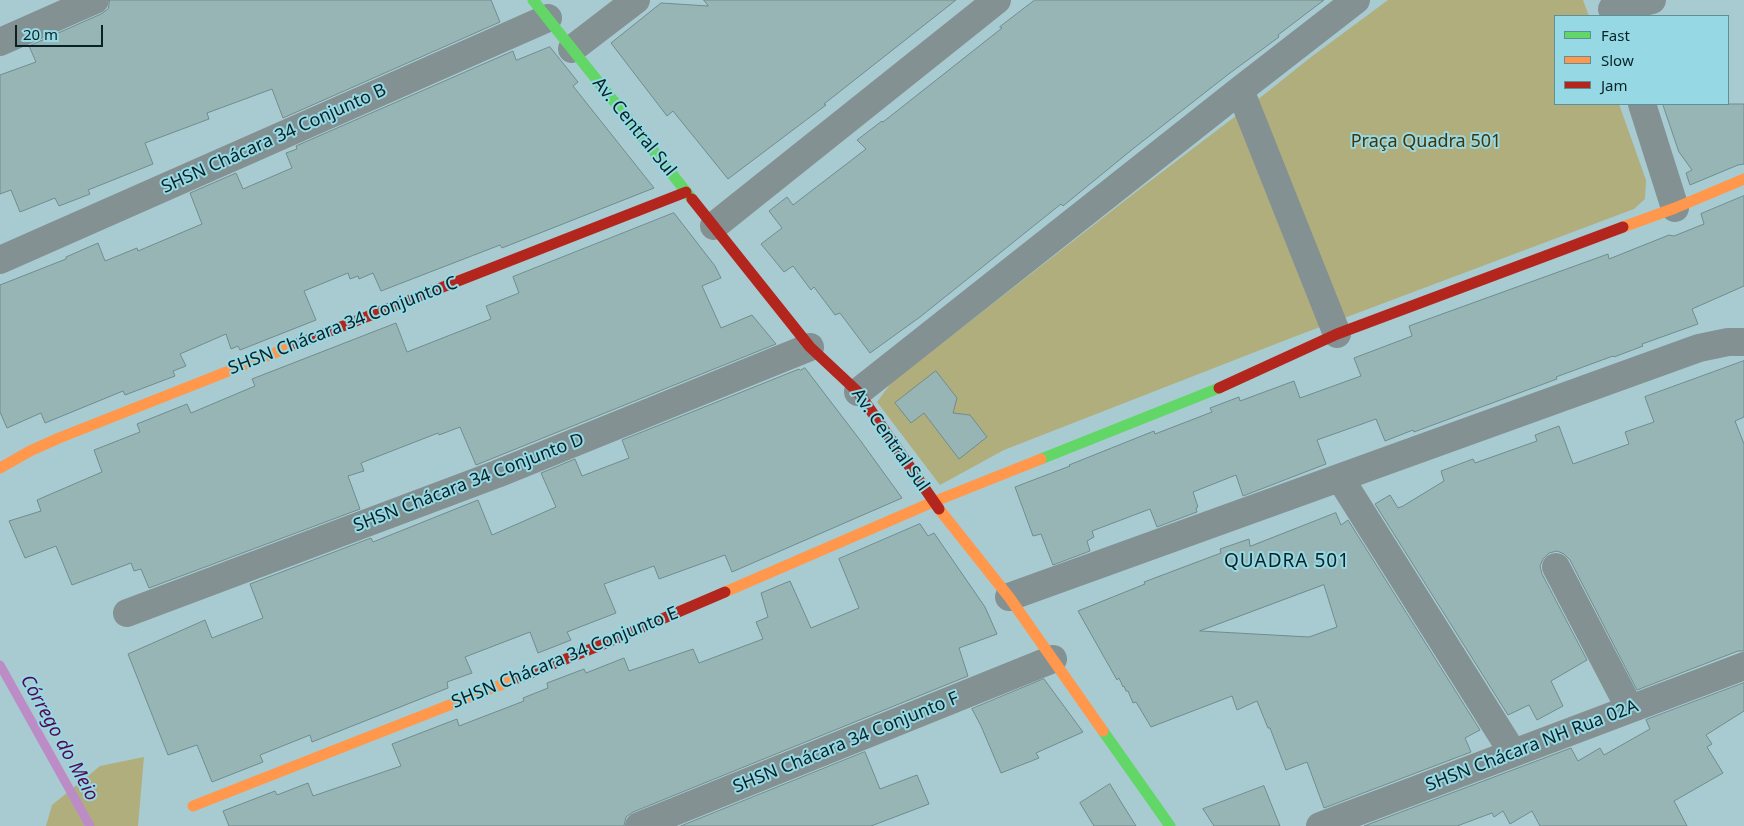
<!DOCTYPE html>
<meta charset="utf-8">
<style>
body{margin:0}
#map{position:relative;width:1744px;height:826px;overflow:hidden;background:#a8cbd2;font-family:"Noto Sans",sans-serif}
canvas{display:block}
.legend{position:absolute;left:1554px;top:15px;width:175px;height:90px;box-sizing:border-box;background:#96d8e3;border:1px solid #5d9098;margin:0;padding:6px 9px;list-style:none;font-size:15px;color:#072327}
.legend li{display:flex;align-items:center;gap:10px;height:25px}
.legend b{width:25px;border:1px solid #5d9098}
.scale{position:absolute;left:15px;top:25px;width:88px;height:22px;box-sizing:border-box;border:2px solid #072327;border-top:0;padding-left:6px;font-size:15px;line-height:18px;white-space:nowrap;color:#072327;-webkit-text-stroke:4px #96d8e3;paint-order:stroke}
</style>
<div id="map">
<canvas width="1744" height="826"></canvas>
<ul class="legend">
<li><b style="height:6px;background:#63d668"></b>Fast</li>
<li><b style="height:6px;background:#ff974d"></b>Slow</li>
<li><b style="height:6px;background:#b3261e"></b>Jam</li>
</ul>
<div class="scale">20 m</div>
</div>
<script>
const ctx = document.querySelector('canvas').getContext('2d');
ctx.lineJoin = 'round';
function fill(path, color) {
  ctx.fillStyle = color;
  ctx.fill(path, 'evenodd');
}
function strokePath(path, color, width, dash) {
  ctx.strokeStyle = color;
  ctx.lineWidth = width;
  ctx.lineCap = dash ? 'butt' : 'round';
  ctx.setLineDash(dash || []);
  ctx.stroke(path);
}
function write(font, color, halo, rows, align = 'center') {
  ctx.font = font + ' "Noto Sans",sans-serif';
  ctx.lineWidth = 4;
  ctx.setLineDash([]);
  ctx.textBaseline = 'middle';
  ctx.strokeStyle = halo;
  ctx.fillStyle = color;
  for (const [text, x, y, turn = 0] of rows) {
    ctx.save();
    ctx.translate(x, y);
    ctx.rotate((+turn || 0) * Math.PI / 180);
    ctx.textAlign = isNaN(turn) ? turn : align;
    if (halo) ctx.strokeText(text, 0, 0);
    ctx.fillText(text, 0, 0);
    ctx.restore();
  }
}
const green = new Path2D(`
 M1388,0H1583L1589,16H1555V104H1619L1646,180L1645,199L1634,209L1291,338L1004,450L940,485L877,402L891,383L1141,188L1266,93L1311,57Z
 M144,757L138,826H46L52,805L100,766Z`);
const stream = new Path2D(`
 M0,665L90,826`);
const building = new Path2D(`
 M110,0H491L500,22L283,118L272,89L207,113L209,119L145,143L153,164L88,190L90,194L59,206L55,198L20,212L11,190L0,194V75L36,62L29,46L101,14L108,9Z
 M704,0H956L824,104L826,105L728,179L673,111L667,116L611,43L661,3L708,6Z
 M1035,0H1324L1278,35L1279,37L1230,73L1134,148L1063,206L1061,204L920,317L870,353L840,313L835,315L814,287L811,290L793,266L784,272L761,244L782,228L769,211L787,197L793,205L866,149L857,140L882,121L883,122L978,47L1002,28L1000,27Z
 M550,47L578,82L573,86L654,188L502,248L500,245L381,291L373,273L359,279L358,276L350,279L348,273L304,291L316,320L240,350L238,346L231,349L226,334L180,354L186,366L173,371L175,376L125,395L123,391L45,423L41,413L7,428L0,412V285L66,259V257L98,243L105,261L137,248L138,251L202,224L190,193L236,173L243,189L292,168L286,153L297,149L296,146L513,51L516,60Z
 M1663,104H1744V164L1738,165L1690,185L1686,173L1692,170L1679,152Z
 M1744,196V286L1692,309L1698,324L1642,344L1643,346L1614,357L1613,356L1556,377L1557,379L1414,432L1413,430L1385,441L1376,419L1317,440L1326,464L1243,496L1236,475L1193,492L1198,507L1196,508L1197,512L1157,527L1150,509L1092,531L1094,537L1087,541L1090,551L1053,565L1041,534L1033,536L1015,487L1070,466L1069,465L1154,431L1155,434L1212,412L1210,408L1239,397L1240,401L1294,381L1300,398L1361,376L1354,358L1412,336L1409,326L1608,254L1609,259L1669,235L1674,236L1704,224L1701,214Z
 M674,213L715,266L721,278L702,286L721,328L752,315L776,344L476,465L460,427L439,435L438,433L361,463L364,471L348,476L360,509L149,588L141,569L134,571L131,563L72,585L56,546L25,558L9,521L41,511L37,500L102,472L94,450L140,432L137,424L187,404L191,413L255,386L252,379L396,323L407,352L491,319L486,306L519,293L513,277Z
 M1744,361V417L1735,421L1744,444V651H1738L1637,690L1570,560L1564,554L1557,551L1549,553L1543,559L1540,566L1542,574L1587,660L1551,681L1563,706L1537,720L1529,705L1508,715L1375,504L1390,495L1398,508L1403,506L1444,481L1441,471L1473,459L1475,463L1537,441L1535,435L1559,426L1573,464L1629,444L1625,432L1654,422L1645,397Z
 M805,368L860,440L902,498L732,572L725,555L659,579L654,566L604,584L616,613L567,632L571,640L538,653L530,632L465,657L472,673L447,682L448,688L312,742L310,735L260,755L263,762L212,782L197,745L168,755L128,654L205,620L212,638L263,618L250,584L371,538L373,542L478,500L492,535L556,507L541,473L575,459L582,476L629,458L622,440L799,369L800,370Z
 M936,371L957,398L953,413L970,415L987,437L959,459L924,413L911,423L895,403Z
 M1336,513L1341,525L1348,520L1480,730L1465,738L1471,752L1324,808L1307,762L1286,770L1270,728H1268L1257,701L1237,710L1232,696L1151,727L1136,702L1133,703L1128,691H1126L1124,686L1123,687L1119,678L1117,680L1078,611L1145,584L1144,582L1221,553L1220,549L1249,539L1250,546ZM1324,585L1337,627L1309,637L1200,631Z
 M920,524L928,536L934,533L985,607L997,634L959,648L968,676L633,812L626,817L624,826H229L223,811L275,791L277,795L308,783L313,796L401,766L392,744L457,719L459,726L524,701L523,698L548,688L547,683L584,669L586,673L624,658L629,671L693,649L699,663L763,639L756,622L768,617L761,593L790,581L811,628L859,608L839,559Z
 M1044,679L1083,732L1036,753L1039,758L1001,773L981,726L972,709Z
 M1744,683V711L1706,735L1712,744L1707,747L1723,773L1674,801L1687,826H1540L1532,811L1510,824L1503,811L1494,817L1492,813L1457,826H1364L1571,748L1578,761L1600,748L1604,755L1650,729L1646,720Z
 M865,752L880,789L917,775L929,804L871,826H681Z
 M1110,784L1121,802L1136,826H1094L1080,803Z
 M1264,786L1280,826H1214L1203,809Z`);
const street = new Path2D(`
 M1612,9L1652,0
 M0,42L95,0
 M572,49L636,0
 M1240,90L1337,334
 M1642,104L1675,208
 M714,226L997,0
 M0,260L548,18
 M858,392L1240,90L1356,0
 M1340,478L1513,753
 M1556,567L1630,709
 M1009,597L1699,348L1728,342H1744
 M127,613L497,474L810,347
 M639,826L1053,659
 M1320,826L1744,666`);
const fast = new Path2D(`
 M533,0L692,199
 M1041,459L1219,388
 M1103,731L1170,826`);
const slow = new Path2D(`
 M1623,227L1675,208L1744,179
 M0,468L30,451L59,438L297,344
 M939,509L1009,597L1103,731
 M725,592L933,502L1041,459
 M193,806L518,678`);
const jam = new Path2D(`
 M692,199L810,347L858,392L939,509
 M297,344L686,192
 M1219,388L1337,334L1623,227
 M518,678L601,645L725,592`);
const streetNames = [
 ["Av. Central Sul",634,127,51],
 ["SHSN Chácara 34 Conjunto B",274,139,-24],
 ["SHSN Chácara 34 Conjunto C",343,326,-21],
 ["Av. Central Sul",890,440,55],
 ["SHSN Chácara 34 Conjunto D",469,483,-21],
 ["SHSN Chácara 34 Conjunto E",565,658,-22],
 ["SHSN Chácara 34 Conjunto F",846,743,-22],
 ["SHSN Chácara NH Rua 02A",1532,746,-21]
];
const parkNames = [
 ["Praça Quadra 501",1426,142]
];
const neighbourhoodNames = [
 ["QUADRA 501",1287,562]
];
const waterNames = [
 ["Córrego do Meio",59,738,61]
];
fill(green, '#b1ae7d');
strokePath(stream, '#bb8cc5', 9);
fill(building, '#98b5b6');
strokePath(building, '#6f8c8e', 1);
strokePath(street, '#839193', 28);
strokePath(fast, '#63d668', 11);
strokePath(slow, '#ff974d', 11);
strokePath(jam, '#b3261e', 11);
write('18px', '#072327', '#96d8e3', streetNames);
write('18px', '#463500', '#96d8e3', parkNames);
ctx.letterSpacing = '1px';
write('19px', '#072327', '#96d8e3', neighbourhoodNames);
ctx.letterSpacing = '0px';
write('italic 19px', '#550754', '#96d8e3', waterNames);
</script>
